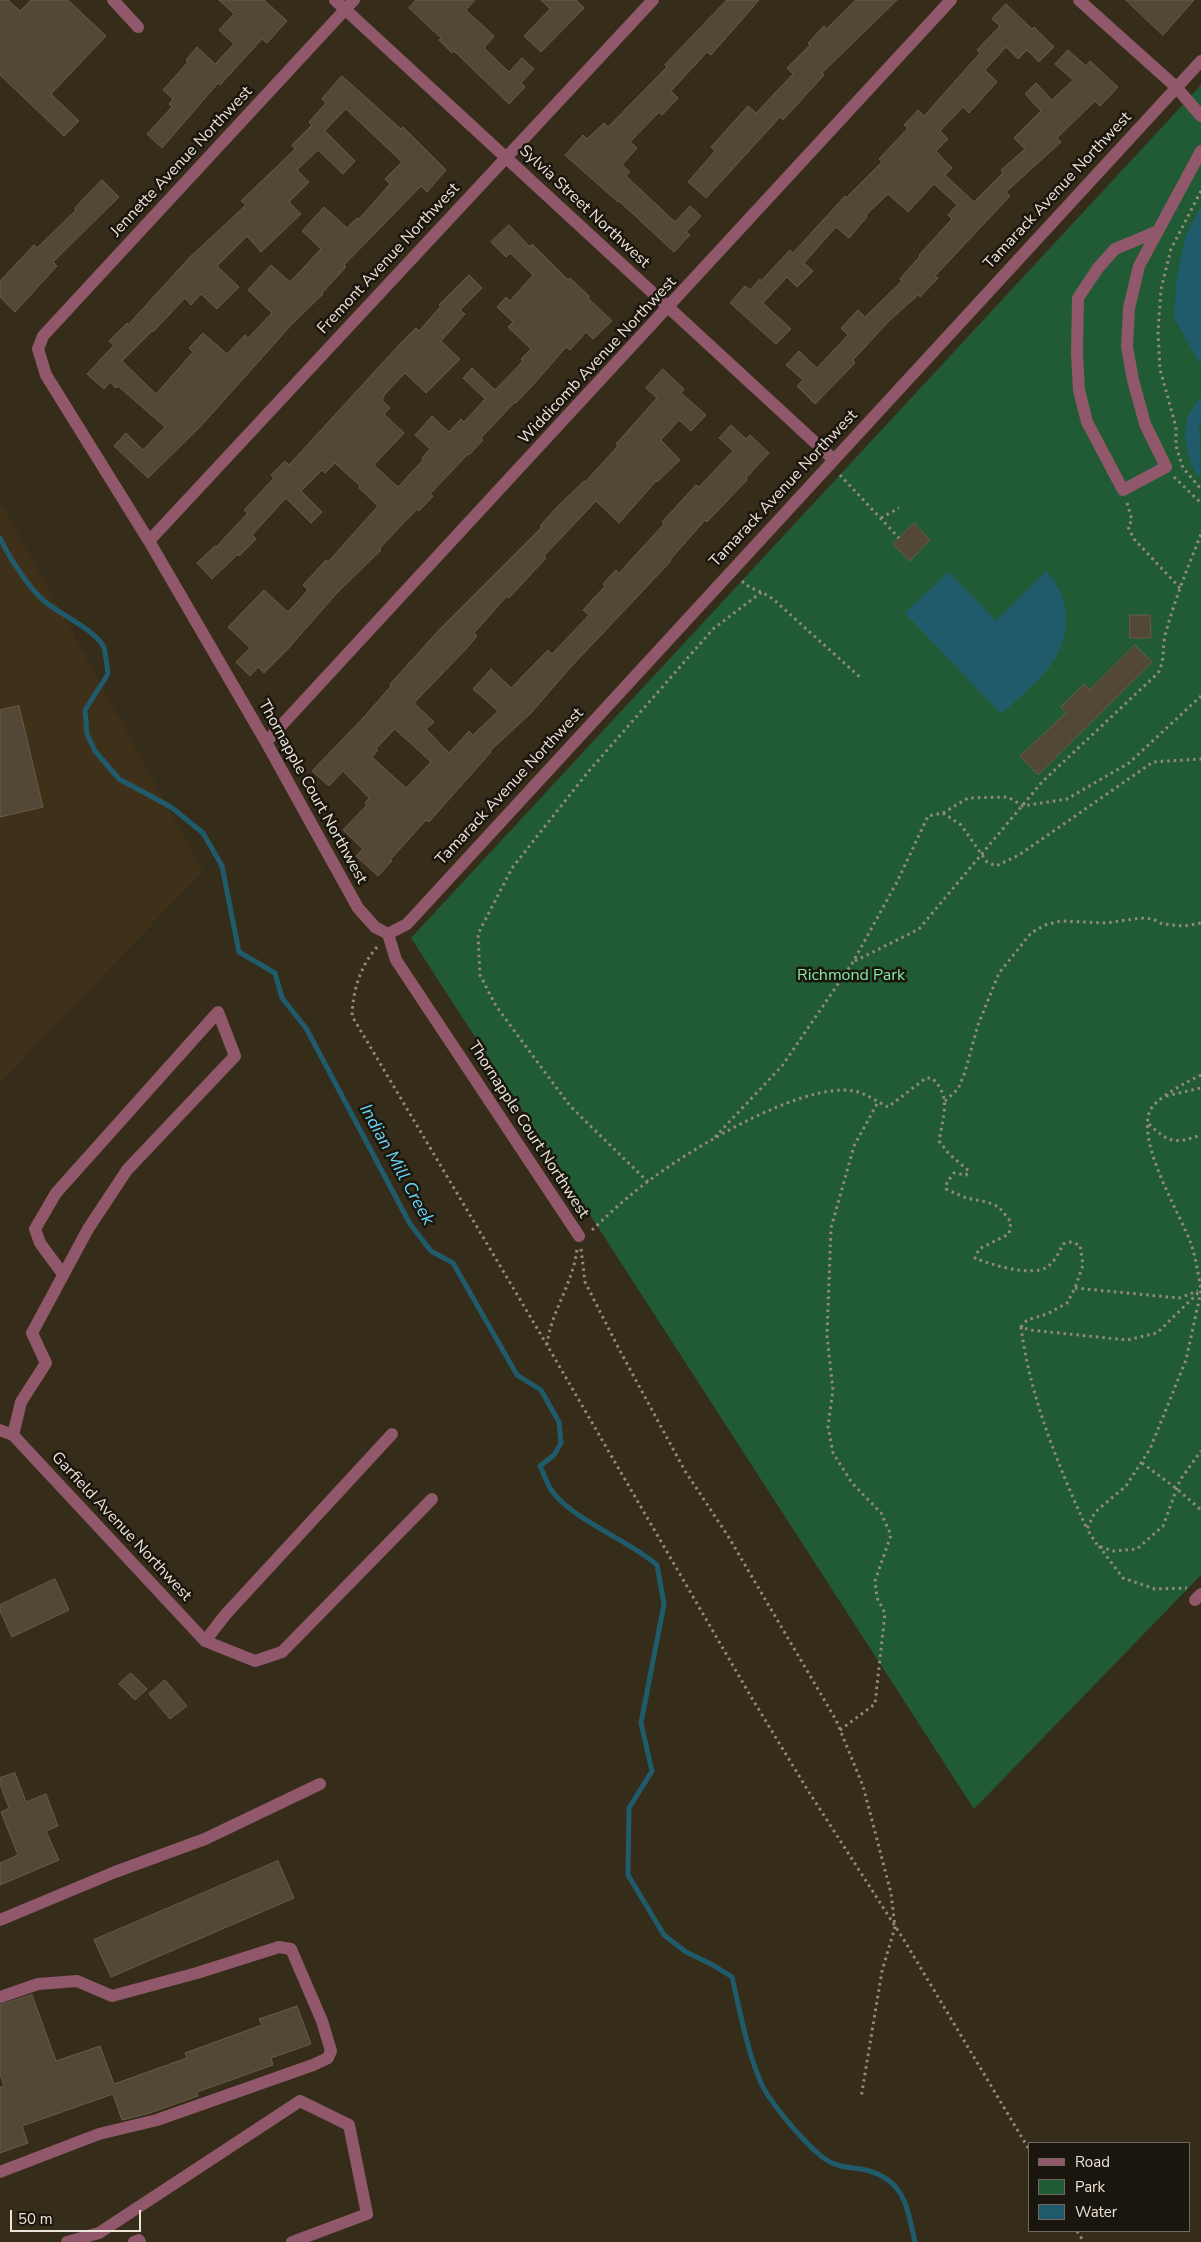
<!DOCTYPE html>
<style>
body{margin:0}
#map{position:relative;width:1201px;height:2242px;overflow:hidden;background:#362c1a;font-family:"Nunito Sans",sans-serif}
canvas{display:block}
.legend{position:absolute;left:1028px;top:2142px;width:162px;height:90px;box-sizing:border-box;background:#1a150d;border:1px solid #6e685f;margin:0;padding:6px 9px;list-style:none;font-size:15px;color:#ebe4d9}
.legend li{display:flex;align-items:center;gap:10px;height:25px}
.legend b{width:25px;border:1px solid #6e685f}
.scale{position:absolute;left:10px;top:2210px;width:131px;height:22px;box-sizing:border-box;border:2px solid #ebe4d9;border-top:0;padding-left:6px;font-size:15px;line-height:18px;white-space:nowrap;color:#ebe4d9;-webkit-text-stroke:4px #1a150d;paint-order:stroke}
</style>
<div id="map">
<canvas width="1201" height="2242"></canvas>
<ul class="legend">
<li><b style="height:6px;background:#90586a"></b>Road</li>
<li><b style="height:14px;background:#215b36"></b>Park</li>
<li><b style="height:14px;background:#205b6b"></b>Water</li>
</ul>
<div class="scale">50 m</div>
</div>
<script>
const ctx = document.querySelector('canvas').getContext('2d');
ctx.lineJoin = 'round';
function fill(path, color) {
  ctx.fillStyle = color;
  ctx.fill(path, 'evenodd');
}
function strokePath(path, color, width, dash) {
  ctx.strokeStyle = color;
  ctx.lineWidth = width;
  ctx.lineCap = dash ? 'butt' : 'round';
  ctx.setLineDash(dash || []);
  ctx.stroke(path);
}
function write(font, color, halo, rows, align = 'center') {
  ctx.font = font + ' "Nunito Sans",sans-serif';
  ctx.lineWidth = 5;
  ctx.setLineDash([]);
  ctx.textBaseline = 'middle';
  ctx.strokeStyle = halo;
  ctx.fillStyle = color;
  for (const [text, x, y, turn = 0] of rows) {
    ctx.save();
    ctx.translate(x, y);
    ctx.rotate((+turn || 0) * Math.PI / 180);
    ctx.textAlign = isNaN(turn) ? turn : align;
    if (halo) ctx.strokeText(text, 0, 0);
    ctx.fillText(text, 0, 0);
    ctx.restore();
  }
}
const built = new Path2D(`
 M0,501L203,871L0,1083Z`);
const green = new Path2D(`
 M1201,85V1575L974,1809L411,938Z`);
const water = new Path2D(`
 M1201,207V366L1174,317L1177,275L1186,235Z
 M1201,395V423L1199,425L1201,475H1197C1188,458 1182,439 1187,420C1189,412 1197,403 1201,395Z
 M1046,571C1059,585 1066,601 1066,619C1066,663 1030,687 1001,714L905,613L949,572L996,621Z`);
const stream = new Path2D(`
 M0,538C9,557 28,587 44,601C58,613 99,632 104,648C106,656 107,666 108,674L85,710L87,734L95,751L119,779L171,807L203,833L222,866L239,952L275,973L282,998L306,1028L410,1224L431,1251L453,1263L517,1375L541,1390L559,1422L561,1443L554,1455L540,1466C544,1474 547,1484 552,1491C573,1520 627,1539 657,1565L664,1604L641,1723L652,1771L629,1808L628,1875L664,1935L686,1952L713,1965L732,1977C740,2012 747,2050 761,2083C771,2104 806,2145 825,2159C836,2167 848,2167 861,2169C904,2177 907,2206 915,2242`);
const building = new Path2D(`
 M0,0H8L20,11L31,0H68L106,36L51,94L79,121L64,136L0,75Z
 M219,0H264L287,21L267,43L262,39L220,85L218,83L162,148L147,134L172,107L169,104L173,99L163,90L188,62L186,60L197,47L215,64L234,44L219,30L234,14Z
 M416,0H475L466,10L494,36L484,48L509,72L522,58L534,69L521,83L525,87L509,104L454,51L452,53L439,40L441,38L409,8Z
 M541,0H576L584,8L541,52L524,36L550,9Z
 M727,0H759L711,55L707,52L671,91L678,98L662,115L659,112L630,142L637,148L622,165L630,172L626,176L675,222L690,206L701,216L686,232L690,235L674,252L619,201L618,202L565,155L583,135L587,139L604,123L608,127L667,67L665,65Z
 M856,0H897L822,73L824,75L783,120L780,117L706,198L688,182L715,151L711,147L748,106L756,113L793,74L787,68L810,45L808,43L824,26L826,29Z
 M1126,0H1194L1163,35Z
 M1006,4L1032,29L1034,27L1054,47L1039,62L1027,50L1018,59L1006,47L985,70L997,82L969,113L963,107L940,131L948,139L936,151L952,168L945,175L974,202L1003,173L1001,170L1025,149L1014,138L1041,111L1025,94L1036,83L1052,100L1073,80L1055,64L1068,50L1086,66L1090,61L1118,87L1100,106L1095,101L1057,138L1061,142L1006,192L1010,196L935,276L938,278L920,297L918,295L889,321L853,360L855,363L815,404L797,386L803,380L786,365L799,351L817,368L848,335L841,328L858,310L865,317L902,281L900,279L920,256L919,255L952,219L948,215L957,205L934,184L908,212L888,194L866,215L867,217L849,238L836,227L804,263L813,271L797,287L787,277L763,303L791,329L776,344L730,303L745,286L750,290L760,279L761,281L790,250L793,253L845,196L846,198L882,162L879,159L908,128L904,125L918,110L924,116L980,53L977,50L1000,26L992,19Z
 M342,76L401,129L403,127L446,170L427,192L421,186L344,265L346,267L322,293L323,294L293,323L200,427L148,478L114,446L126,433L143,450L165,427L118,386L116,388L110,382L104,389L87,374L114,345L109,341L127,323L128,325L189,258L246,205L241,201L295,149L292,145L312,125L309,122L326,103L322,99ZM346,109L402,162L385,179L390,184L359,219L357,218L347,228L324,207L302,231L321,249L290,282L271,265L248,290L272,313L248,338L245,335L227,354L203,333L189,348L193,352L156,394L122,361L152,331L153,332L185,298L191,305L201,294L217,309L239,287L217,266L247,236L261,252L301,214L289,202L309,182L297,170L318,150L343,174L355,161L325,131Z
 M102,180L119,197L53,262L57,266L15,312L0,297V281L34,245L37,248L76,210L75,208Z
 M509,225L530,247L532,244L568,280L570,278L589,296L588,298L612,321L593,339L586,332L570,350L566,347L534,384L516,403L515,402L481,438L483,440L469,455L468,454L430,494L433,496L419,511L417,509L379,549L381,550L336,594L287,650L264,673L258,667L250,676L236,662L250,648L228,627L264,590L288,612L308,590L303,585L326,560L328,562L378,506L359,488L360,486L335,463L325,473L322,470L301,491L322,512L311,523L286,498L252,535L256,539L239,556L238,554L212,579L197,563L215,546L216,547L248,513L244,510L274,478L271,475L285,461L289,465L399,345L416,328L419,331L441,306L439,305L469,275L482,288L460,310L465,314L441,341L460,359L426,393L405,373L385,394L382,400L390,408L384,414L404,433L374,465L398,487L423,460L422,458L430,449L415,435L432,416L449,432L461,419L464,422L485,399L463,378L472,368L495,390L523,361L521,359L531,349L508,327L513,322L497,307L506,297L510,301L533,275L510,253L506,257L491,242Z
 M663,369L684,389L681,393L706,415L691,431L679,420L661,440L680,460L657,482L656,481L619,523L596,501L544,556L546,558L509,598L507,596L474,633L477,636L467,648L414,703L434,722L426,729L449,753L469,731L473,735L498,711L473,689L491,669L511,688L548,650L552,654L589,615L583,610L605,586L603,584L616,570L619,573L664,524L662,522L696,485L699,487L733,451L719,438L731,425L746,439L750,435L769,453L746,478L747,480L707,522L705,520L670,560L671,561L569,669L531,713L490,751L491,752L429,822L426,820L390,860L392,861L378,876L356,856L363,849L343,830L367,805L365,803L369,798L343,771L329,786L312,771L364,717L391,686L390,684L440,629L542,527L540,526L557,507L584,481L585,482L618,446L616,444L657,398L646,388ZM395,729L431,762L406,788L372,757L378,750L376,749Z
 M914,523L930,540L910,561L893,544Z
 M1130,615H1150L1151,638H1130Z
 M1135,645L1152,662L1038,775L1020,756L1066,713L1061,707L1084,684L1089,690Z
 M19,706L43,807L0,817V710Z
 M55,1579L69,1610L12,1637L0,1611V1605Z
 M131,1673L147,1689L135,1700L119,1684Z
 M165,1680L187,1706L170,1719L149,1694Z
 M15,1773L26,1802L46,1794L58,1826L46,1831L59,1860L0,1885V1863L18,1855L1,1812L9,1808L0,1784V1778Z
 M278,1861L294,1898L111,1977L94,1940Z
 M32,1995L56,2061L100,2046L114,2084L187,2058L185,2053L262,2025L259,2019L297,2006L311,2044L271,2058L273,2065L197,2092L198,2096L150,2113L122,2120L113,2094L22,2126L28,2143L0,2153V2087L4,2086L0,2074V2005Z`);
const path = new Path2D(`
 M1201,191L1171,249L1161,289L1158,332L1160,369L1176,427V446L1183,468L1201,489
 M840,475L899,538
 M1174,477L1201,503
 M1127,503L1132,520L1128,527L1134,539L1180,588
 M881,518L899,508
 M742,581C751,590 762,591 773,599L862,679
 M943,813L961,825L987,862L996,866L1019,855L1153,762L1201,759
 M377,947C360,967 353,990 352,1016L547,1345L750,1695L807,1789L904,1940L1030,2151
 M855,961L919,929L1042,782L1158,673C1166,658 1161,648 1166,632C1175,599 1188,567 1201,534
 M1201,1075C1187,1082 1154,1098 1149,1113C1139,1148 1179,1211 1191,1244C1196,1258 1198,1274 1201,1289
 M1166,1096L1201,1088
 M945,1101L958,1089L965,1072L978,1025L999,973L1031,933L1045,925L1061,921L1106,923L1141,918L1153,919L1162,924L1184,926L1201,923
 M1149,1124C1169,1143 1175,1144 1201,1135
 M715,1137L782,1066L853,962L897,882L928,816L943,813L968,798L1008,797L1023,806L1067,799L1129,763L1201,696
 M648,1182L570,1106L496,1006L480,975L478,934L512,868L588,772L713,629L763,591
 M592,1230C605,1218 618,1205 632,1194C674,1158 799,1081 854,1091C865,1093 878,1102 888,1107L926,1078H932C952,1097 943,1116 939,1141L949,1154L969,1171L966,1175L954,1173L947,1182L946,1189L966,1198L987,1202L999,1207L1011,1222L1009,1234L979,1249L975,1258C991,1265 1032,1277 1047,1267C1055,1262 1059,1252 1063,1244L1070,1242L1080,1245L1083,1265L1075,1288L1067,1303L1047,1314L1027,1320L1021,1327L1030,1330L1127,1340L1157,1333L1201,1290
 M581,1249L585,1282L619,1349L685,1471L728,1536L836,1720L863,1786L891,1893L895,1927L882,1971L861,2098
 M1075,1288L1179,1298L1198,1291
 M1201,1291L1186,1360L1150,1449L1126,1486L1095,1512L1087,1529L1098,1546L1113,1551L1137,1549L1163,1526L1180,1480L1201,1451
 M1021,1327C1030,1397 1058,1465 1087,1529
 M547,1345C551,1311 573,1284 577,1249
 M1142,1463L1177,1489L1201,1510
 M1099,1546L1123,1578L1155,1589L1187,1588
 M840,1730L875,1704L885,1613L877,1598L875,1581L891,1535L881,1513L852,1483L833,1453L828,1426L833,1390L827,1336L831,1228L854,1146L878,1102
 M1077,2231L1084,2242`);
const minor = new Path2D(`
 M113,0L138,27
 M335,0L833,459
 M354,0L43,336L38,349L46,375L149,541L266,742L358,908L375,927L388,934L396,960L579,1236
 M1079,0L1176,87L1201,116
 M1158,231L1115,249L1098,268L1078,298L1077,353L1079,390L1087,422L1123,490L1166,467L1145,424L1133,380L1127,347L1129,308L1139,266L1201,151
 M149,541L653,0
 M266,742L951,0
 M388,934L407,924L1201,61
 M0,1430L13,1435L205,1641L255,1661L282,1652L432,1499
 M13,1435L21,1402L46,1363L32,1333L88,1229L127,1170L235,1056L218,1012L56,1193L35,1229L40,1243L62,1273
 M1195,1600L1201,1594
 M205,1641L226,1614L392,1434
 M0,1920L115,1872L205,1839L320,1784
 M0,1997L38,1984L77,1981L112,1996L197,1973L279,1947L291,1949L322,2021L331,2051L328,2058L313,2065L157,2120L99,2134L0,2172
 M67,2242L99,2233L300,2101L349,2125L367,2214L292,2242
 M134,2242L139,2240L140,2242`);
const streetNames = [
 ["Jennette Avenue Northwest",182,162,-47],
 ["Tamarack Avenue Northwest",1058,191,-47],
 ["Sylvia Street Northwest",584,207,43],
 ["Fremont Avenue Northwest",389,259,-47],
 ["Widdicomb Avenue Northwest",598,361,-47],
 ["Tamarack Avenue Northwest",784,489,-47],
 ["Tamarack Avenue Northwest",510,787,-47],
 ["Thornapple Court Northwest",312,792,61],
 ["Thornapple Court Northwest",528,1130,57],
 ["Garfield Avenue Northwest",121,1527,47]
];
const parkNames = [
 ["Richmond Park",851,976]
];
const waterNames = [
 ["Indian Mill Creek",396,1165,61]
];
fill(built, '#3f3119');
fill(green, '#215b36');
fill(water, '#205b6b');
strokePath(stream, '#205b6b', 5);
fill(building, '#534835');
strokePath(building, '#685c49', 1);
strokePath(path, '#928a7b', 3, [2.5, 4]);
strokePath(minor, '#90586a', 12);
write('16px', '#ebe4d9', '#1a150d', streetNames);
write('16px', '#84eba4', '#1a150d', parkNames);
write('italic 18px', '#64d5f4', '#1a150d', waterNames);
</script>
